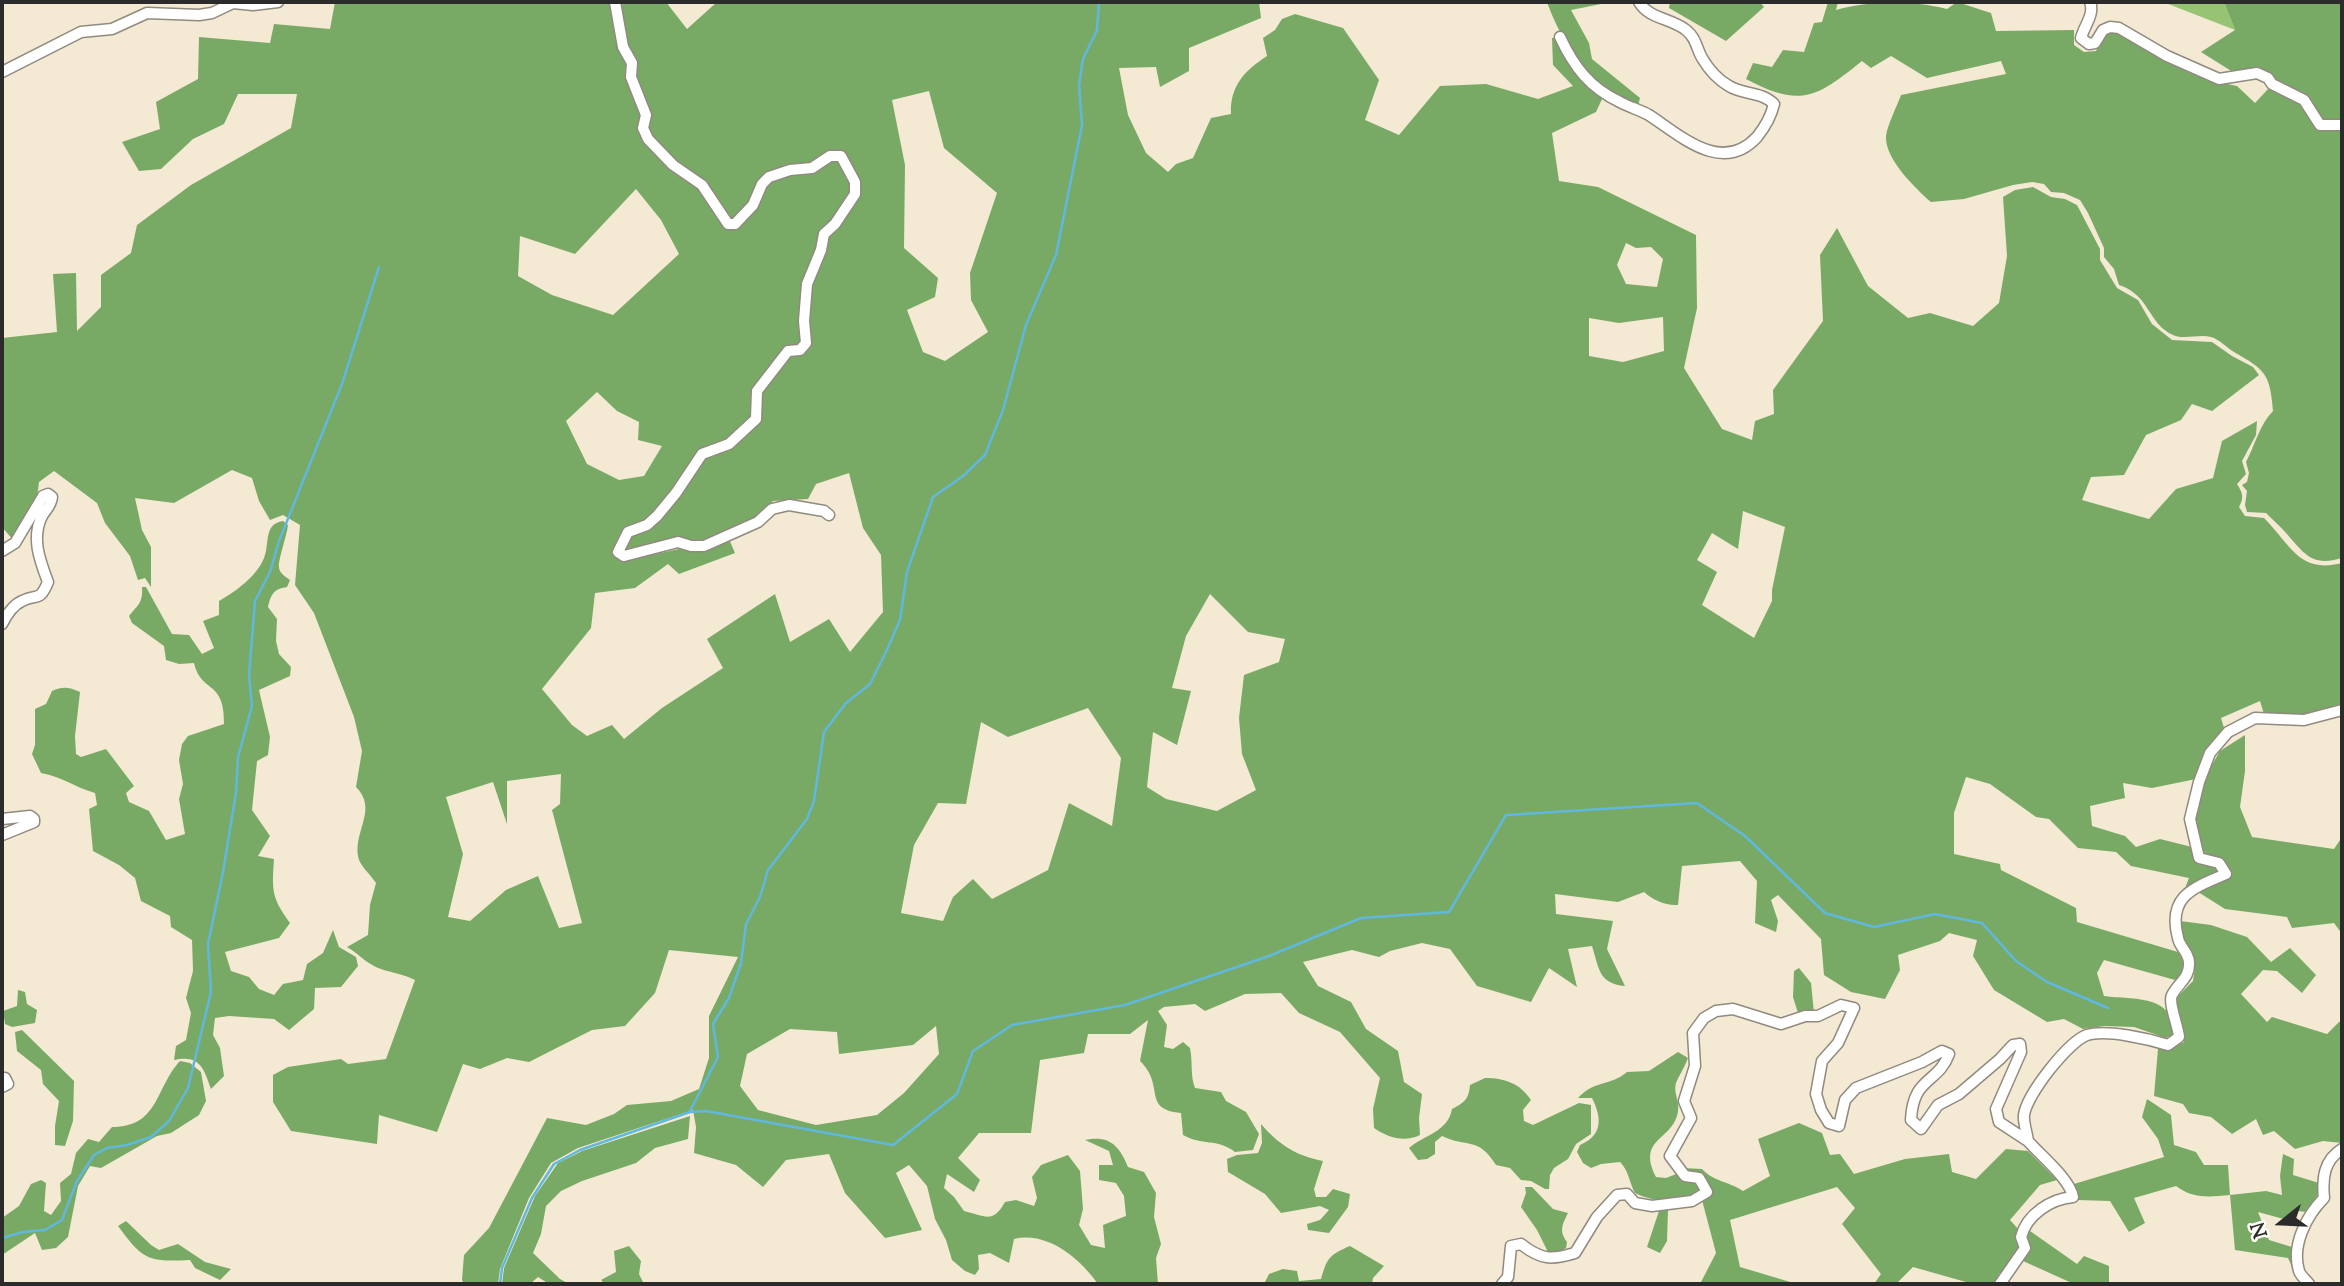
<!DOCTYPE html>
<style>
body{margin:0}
#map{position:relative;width:2344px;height:1286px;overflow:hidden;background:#f4e9d3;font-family:"Sorts Mill Goudy",serif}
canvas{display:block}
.frame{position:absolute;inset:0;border:4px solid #2b2b2b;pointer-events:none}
.north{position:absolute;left:2246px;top:1188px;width:70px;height:70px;-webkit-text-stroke:5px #fdfcf7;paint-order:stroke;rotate:252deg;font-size:19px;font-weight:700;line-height:28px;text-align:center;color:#2b2b2b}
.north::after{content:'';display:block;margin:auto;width:24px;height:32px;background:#2b2b2b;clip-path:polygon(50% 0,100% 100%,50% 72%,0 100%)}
</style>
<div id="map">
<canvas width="2344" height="1286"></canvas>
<div class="frame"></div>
<div class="north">N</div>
</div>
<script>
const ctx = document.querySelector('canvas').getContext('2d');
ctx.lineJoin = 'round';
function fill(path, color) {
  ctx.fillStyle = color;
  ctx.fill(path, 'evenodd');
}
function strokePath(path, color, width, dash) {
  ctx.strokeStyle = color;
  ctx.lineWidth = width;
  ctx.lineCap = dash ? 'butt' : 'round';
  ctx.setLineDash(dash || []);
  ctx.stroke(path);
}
const green = new Path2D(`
 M2163,2H2224L2235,30Z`);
const forest = new Path2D(`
 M335,2H611L620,50L630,66L627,79L643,115L639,128L656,153L671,168L698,188L728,229L738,228L758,204L768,182L778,178L805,173L816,169L824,162L838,159L851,182L850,194L832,220L820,233L811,268L802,284L801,322L804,338L799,346L783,347L777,362L754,390L751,418L727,440L701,453L681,482L644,525L624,531L616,555L624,561L679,549L691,551L706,549L729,539L735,553L679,574L668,564L635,588L595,593L591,628L542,689L572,725L587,736L612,725L624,739L662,708L723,668L707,639L775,594L790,642L829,619L850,652L883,612L881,555L863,528L849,473L816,484L808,499L773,501L759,516L703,543H691L678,539L625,554L621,552L630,534L650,527L679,494L705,455L732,446L759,420L761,391L791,353H802L809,342L808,319L810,283L817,269L827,234L838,223L858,193V178L852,165L842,152L829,153L811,166L788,169L766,175L749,205L735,220L730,221L703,181L674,163L649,136L645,126L649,111L634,75V60L625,46L617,2H666L687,29L717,2H1259L1261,18L1189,48V71L1160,87L1156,67L1119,68L1128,115L1146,153L1168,172L1176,164L1193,158L1211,118L1231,114C1230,86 1244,71 1267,56L1263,38L1275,30L1282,19L1295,14L1343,28L1379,80L1365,120L1399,135L1440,86L1486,84L1538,99L1573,86L1553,65L1552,38H1558C1569,65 1580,78 1603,97L1596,112L1552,133L1559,181L1598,187L1696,235L1697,308L1684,368L1722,429L1752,440L1755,421L1774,414L1773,390L1823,321L1820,255L1837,228L1868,286L1908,318L1930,313L1973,326L1999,303L2007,256L2003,197L2015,190L2033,187L2051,197L2065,199L2077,205L2100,249V260L2117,288L2138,300L2152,324L2172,340L2212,342L2232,356L2253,367L2259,375L2212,411L2192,404L2181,420L2146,435L2124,475L2091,477L2082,500L2149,519L2176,489L2213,478L2222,441L2257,421L2256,435L2242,461L2246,474L2237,484C2243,493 2244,498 2239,507L2245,516L2264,518C2291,545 2299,574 2342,563V707L2303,718L2264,714L2260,701L2221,718L2225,731L2207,750L2196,779L2152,788L2123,783L2125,798L2090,806L2092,826L2125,836L2136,847L2160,839L2192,847L2196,861L2217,865L2222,872L2192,884L2184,891L2189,878L2131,866L2116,852L2078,848L2049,819L2036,817L1990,784L1966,777L1954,813V854L2000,864L2001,870L2076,908L2077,922L2178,952C2185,963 2187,973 2175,980L2104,960L2097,973L2104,996C2134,1000 2174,994 2174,1034L2166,1038L2134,1027L2104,1026L2083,1029L2064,1019L2047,1022L1994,990L1973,956L1977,940L1949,933L1940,941L1898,955L1900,970L1885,999L1851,992L1824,975L1821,939L1778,895L1771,900L1778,921L1776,932L1755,923L1757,881L1740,861L1682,866L1678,905C1666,906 1653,900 1644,892L1618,902L1555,894L1556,914L1613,921L1607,949L1625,986C1598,984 1599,967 1592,946L1568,949L1577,987L1549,968L1531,1002L1477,986L1450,949L1422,943L1390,951L1379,957L1352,950L1303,962L1318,986L1351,1002L1366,1029L1398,1051L1404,1082L1422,1094L1419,1118L1420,1135C1404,1143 1387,1137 1374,1128L1373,1109L1380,1078L1340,1032L1299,1013L1281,993L1245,994L1205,1011L1195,1004L1164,1007L1158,1011L1167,1025L1164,1047L1173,1049L1183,1042L1190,1048C1193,1063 1190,1075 1195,1088L1221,1092L1226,1101L1246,1112L1259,1134L1253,1150L1235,1152C1217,1138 1202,1146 1183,1135L1181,1113C1141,1109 1166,1086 1140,1061L1148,1020L1130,1034H1088L1084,1053L1040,1060L1031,1133H979L958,1158L980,1180L974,1192L947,1174L944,1188L954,1197L964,1211C985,1216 993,1224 1005,1202L1016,1200L1034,1206L1037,1198L1032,1177L1041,1165L1068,1155L1080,1171L1083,1209L1079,1225L1091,1245L1105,1248L1103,1225L1126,1216L1124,1196L1116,1183L1099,1180V1165H1113L1109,1151L1085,1140C1109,1135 1119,1145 1128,1167L1144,1172L1156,1193L1154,1217L1161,1244L1156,1258L1158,1284H1098C1080,1259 1048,1231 1014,1239L1009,1263L990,1253L978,1255L979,1269L975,1275L965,1271L952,1260L946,1240L935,1219L927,1186L909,1165L896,1173L922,1230L885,1238L845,1193L829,1154L786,1160L763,1187L736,1165L694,1153L696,1127L693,1110L578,1148L551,1163L529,1198L500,1269L498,1284H464L462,1280L464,1255L489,1228L547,1118L586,1125L614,1114L627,1105L671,1101L699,1089L709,1058V1016L738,957L669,950L655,993L625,1026L592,1030L529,1062L507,1058L480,1069L463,1064L437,1132L379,1115L377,1144L291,1131L273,1102V1075L288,1067L341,1059L348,1064L386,1059L415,980C403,974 393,973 381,969C368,965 359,954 347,947L368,935L370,905L376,883C371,875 359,865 358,856C354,830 378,809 356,787L362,751L354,717L314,613L295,585L300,525L283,515L270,520L259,501L252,478L232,470L174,503L135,498L142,530L151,547V587L145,578L138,580L130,556L105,523L97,503L54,471L39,482L36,506L14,541L2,527V338L57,332L53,274L76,273L77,331L101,307V275L131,253L137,225L191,185L291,128L297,94H238L224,124L193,139L161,169L139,171L122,142L160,129L156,102L198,79L199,37L270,43L274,24L330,29ZM929,91L944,148L997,193L970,273L971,300L988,332L945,361L923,352L907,310L935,297L938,278L904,248L905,165L892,100ZM636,189L661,220L679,254L613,315L552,295L518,276L520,236L575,254ZM1626,243L1636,248L1651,247L1663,259L1657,287L1626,284L1617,265ZM1663,317L1664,351L1623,362L1589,356V318L1619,323ZM597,392L617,411L639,422L638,440L662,446L644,476L619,480L587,464L566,421ZM1743,511L1785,527L1772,590V601L1754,638L1702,605L1717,572L1697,560L1712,533L1738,549ZM1210,594L1248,632L1285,639L1279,662L1244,675L1239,718L1242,754L1256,790L1217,811L1166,799L1147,787L1153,732L1177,745L1191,691L1172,688L1186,636ZM1088,708L1121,758L1112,826L1069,803L1048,870L992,899L973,879L953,897L943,921L901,913L914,845L938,803L966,804L981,722L1008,737ZM561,774L560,804L552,810L582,923L559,928L538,876L506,890L470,921L448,917L463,854L446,797L493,782L507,824V781ZM936,1026L939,1054L904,1093L877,1115L816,1125L758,1110L740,1086L747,1054L790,1029L837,1032L839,1054L913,1045Z
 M1547,2H1611L1571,10L1589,43L1592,59L1640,98L1638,106C1626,101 1613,96 1603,89C1581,75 1555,26 1547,2Z
 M1670,2H1760L1764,7L1726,41L1669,8Z
 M1828,2H1838L1836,10C1875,0 1907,0 1947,9L1957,2L1991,13L1996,31L2074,30V45L2084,52L2096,51L2105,35L2116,31L2208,80L2237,86L2255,103L2269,88C2280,92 2293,95 2301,104C2308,110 2312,120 2319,127L2342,128V558C2311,567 2305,554 2286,533C2280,526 2272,519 2266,513L2247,512L2245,505L2247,491L2242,485L2247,482L2249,473L2246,462C2255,445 2260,424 2273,411C2270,373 2265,370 2234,352C2227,348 2219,339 2211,337C2199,334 2184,340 2173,335C2148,324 2150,295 2119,285L2114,269L2104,257V248L2088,213L2080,200L2064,193L2051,192L2044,184L2032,182L2013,185L1964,199L1931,202C1916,189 1886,160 1886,138C1886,128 1897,106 1901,95L2006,74L2001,61L1927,78L1891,56L1871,68L1862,61C1816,98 1801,108 1746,79L1753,63L1772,67L1783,50L1804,52L1814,23L1822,22Z
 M2224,2H2342V120H2321L2306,96L2273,82L2271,76L2236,74L2201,52L2235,30Z
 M283,521L288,525C287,535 278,560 279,567C279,573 286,577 290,580L287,587C273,589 271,595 268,607L277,619L276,641L279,654L291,667L290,676L259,690L270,737L268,755L257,761L252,810L270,836L258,856L274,859C272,890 271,897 290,923L279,938L225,952L231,971L249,977L259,989L274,995L283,984L303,980L307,964L323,953L333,930L339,947L356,957L358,966L341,987L315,988L314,1009L289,1030L274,1019L229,1016L215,1018L213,1035L220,1048L224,1076L211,1089C204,1069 200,1054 174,1060L176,1046L186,1040L191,1013L186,998L193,971L192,940L171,927L170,916L141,901L135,878L119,865L93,851L89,809L97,805L95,793C74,787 63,777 41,773L32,754L35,745V709L46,704L52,691C63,686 69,687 80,692L75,736L76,754L81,757L106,749L134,786L126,793L129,802L149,811L166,840L185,834L179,799L183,784L179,760L182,744L188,736L224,724C225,679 201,694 194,663L179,664L166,660L164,646L132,623L129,616C138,605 143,603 142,587H146L172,634L189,635L202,654L214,648L203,621L219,615V601C235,592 257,576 264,558C270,544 263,524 283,521Z
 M2245,735V771L2240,807L2252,837L2334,849L2342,837V934L2334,923L2292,928L2287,917L2225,909L2195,890L2223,879L2219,862L2204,852L2198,839L2195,818L2205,777L2220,751Z
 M2180,921L2211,925L2247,937L2271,962L2290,948L2316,975L2302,993L2277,971L2263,970L2241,994L2267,1022L2272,1017L2327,1034L2339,1022H2342V1143L2323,1141L2295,1149L2274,1131L2263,1135L2256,1119L2232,1134L2211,1117L2189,1113L2183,1104L2154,1096L2158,1049H2170L2184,1042C2182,1026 2176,1014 2176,998L2193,981L2195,966L2189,948L2182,938Z
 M1799,968L1811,983L1814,1013H1798L1793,997L1794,971Z
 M18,990L25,992L27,1004L37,1010L35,1023L12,1027L5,1024L3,1011L17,1006Z
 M22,1030L74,1081L73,1121L65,1146L55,1145V1126L59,1101L43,1084L41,1070L17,1051L15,1032Z
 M1678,1052L1688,1058C1685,1067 1679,1075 1676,1083C1673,1093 1680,1101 1678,1111C1674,1141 1636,1137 1656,1177L1666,1178L1679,1173L1698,1180L1701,1191C1683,1204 1655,1203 1635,1193C1629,1182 1629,1171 1620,1162L1601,1164L1591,1168L1583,1163L1577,1152L1580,1145C1603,1135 1602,1118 1592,1098H1578C1596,1079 1609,1087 1627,1072L1649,1071Z
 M180,1061L190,1063L201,1072L206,1101L199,1115L171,1133L157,1136L101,1168L90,1166L78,1186L68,1237L56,1248L42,1250L35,1233L2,1255V1218L19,1206L31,1184L41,1180L46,1183L44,1211L51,1215L61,1201L60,1183L71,1174L76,1153L88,1139L99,1142L112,1127C159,1127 155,1088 180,1061Z
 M1485,1078C1504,1078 1520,1083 1531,1100L1523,1110L1524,1121L1533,1125L1579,1103L1591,1105V1134L1576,1144L1568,1159L1554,1168L1550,1175L1549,1189H1545L1531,1181L1521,1180L1510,1168L1496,1165C1478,1136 1467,1148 1442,1136L1435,1142V1154L1427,1159L1418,1160L1409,1148C1424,1135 1448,1132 1452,1109C1464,1103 1469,1099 1470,1085Z
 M2147,1099L2171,1115L2174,1145L2196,1152L2204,1165H2228L2230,1195L2266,1191L2282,1195L2280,1176L2283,1154L2294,1159L2293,1175L2319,1183L2317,1196L2307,1212L2297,1211L2291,1221L2258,1212L2269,1240L2292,1247L2295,1273L2288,1258L2235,1250L2230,1195C2209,1197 2193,1199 2176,1186L2134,1198L2145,1223L2129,1232L2110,1201L2077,1200L2074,1184L2164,1157L2158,1139L2142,1117Z
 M690,1116L688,1139L655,1148L636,1163L582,1181L561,1191L546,1206L541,1234L533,1253L560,1279L569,1284H549L538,1277L530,1284H502L504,1268L535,1196L558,1163L582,1151Z
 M1799,1123L1822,1133L1830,1155L1840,1154L1854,1174L1905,1159L1949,1154L1952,1172L1976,1179L2006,1149L2028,1151L2057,1180L2040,1185L2010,1220L2019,1230L2022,1248L1999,1274L1993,1284H1973L1913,1267L1896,1284H1874L1881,1274L1842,1224L1855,1208L1837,1187L1730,1220L1740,1267L1797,1284H1700L1716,1253L1702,1200L1711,1192L1686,1173L1683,1168L1702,1169C1714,1182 1728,1181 1743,1191L1770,1176L1758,1139Z
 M1261,1124C1279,1145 1297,1156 1323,1161L1314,1189L1316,1197H1326L1333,1189L1350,1194L1348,1207L1329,1233L1308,1230L1307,1224L1320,1220L1329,1210L1320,1206L1281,1213L1265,1194L1228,1172L1227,1159L1237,1155L1258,1153L1262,1143Z
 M1525,1187H1532L1553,1209L1568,1213C1562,1225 1559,1231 1567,1242L1566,1248L1557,1253L1549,1254L1537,1230L1521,1207L1526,1193Z
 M1668,1210L1667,1241L1660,1253L1647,1247L1659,1211Z
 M126,1221L151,1245L159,1250L178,1244L205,1262L231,1269L220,1280L195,1268L190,1260C148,1262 143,1260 118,1226Z
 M2030,1231L2077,1264L2084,1256L2109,1266V1284H2074L2023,1261L2029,1247L2026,1235Z
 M629,1246L641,1261L639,1274L644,1284H605L601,1280L616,1272L614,1251Z
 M1350,1246L1384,1266L1373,1278L1372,1284H1264L1269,1274L1283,1269L1297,1271L1299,1281L1321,1279C1327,1258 1329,1255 1350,1246Z`);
const stream = new Path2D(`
 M690,1111L718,1057L713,1024L729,998L741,963L746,924L760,897L768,870L807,819L814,801L824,732L846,703L870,684L886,652L900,620L907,572L933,497L963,476L985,455L1003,410L1026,325L1056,255L1082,125L1079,85L1083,59L1097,30L1099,2
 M2,1238L23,1232L45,1230L62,1220L77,1181L94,1155L107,1148L127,1145L151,1137L169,1121L188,1088L211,992L208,944L223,872L236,793L238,757L252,706L249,675L255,601L270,572L279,541L342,384L379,267
 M500,1284L502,1268L532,1198L554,1164L580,1150L690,1112L706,1111L893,1145L957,1094L973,1051L1012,1025L1125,1005L1269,956L1361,918L1449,912L1506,815L1697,803L1745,836L1825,913L1874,927L1935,914L1982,923L2016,961L2047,982L2108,1008`);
const minor = new Path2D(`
 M615,2L623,47L632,63L631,77L646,115L643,128L648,139L673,165L702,185L728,224H735L753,205L762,184L769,177L790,170L812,168L830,156H841L855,182V194L835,224L824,234L821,250L807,284L804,321L806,343L800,350L788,351L757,391L756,419L729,444L702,454L676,493L657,516L647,525L628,532L618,552L624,556L678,542L691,546H704L758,522L772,509L789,505L824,511L829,515
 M2090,2C2095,14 2084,26 2081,38L2089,44L2095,43L2103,30L2110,27L2119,28L2167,56L2219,79L2257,73L2268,78L2272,84L2304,100L2320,125H2342
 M1560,37C1574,67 1590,88 1620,102C1629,107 1640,110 1649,115C1681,136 1722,175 1757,137C1765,127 1771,117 1774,104C1761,91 1743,95 1729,86C1718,80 1708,68 1702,58C1696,47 1696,38 1686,30C1671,18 1649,19 1639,2
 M2,72L81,32L112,29L147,13L199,15L212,13L233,3L253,5L278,2
 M2,551L15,543L43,496L48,494L52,497C51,506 47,508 42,516C31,538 40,561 48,582C39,603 38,593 22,601C13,605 6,616 2,624
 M2,819L30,816L34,819V822L2,835
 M2,1078H5L8,1084L2,1087
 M1502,1284L1508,1277L1511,1246L1521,1244C1541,1260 1552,1260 1575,1253L1597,1217L1617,1195L1627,1194L1635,1203L1652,1206L1692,1201L1707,1192L1699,1178L1685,1176L1670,1156L1691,1118L1684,1101L1695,1066L1693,1033L1704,1018L1716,1011L1733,1009L1781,1024L1805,1016H1818L1841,1005L1854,1008L1838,1043L1822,1061L1816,1094L1821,1110L1829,1123L1839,1126L1845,1100L1856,1088L1922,1062L1942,1051L1949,1054C1938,1084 1913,1076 1911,1120L1921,1129L1938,1105L1959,1094L2000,1059L2013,1045L2020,1044L2021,1052L1996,1109L1999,1122L2028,1141C2027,1133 2023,1122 2024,1115C2027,1094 2068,1042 2087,1035C2106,1029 2149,1039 2168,1045L2179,1037C2178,1025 2168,1003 2172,995C2179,982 2190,978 2189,962C2188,951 2180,948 2178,938C2167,896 2193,888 2226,874L2219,863L2199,858L2190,819L2199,782L2210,753L2228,732L2255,718L2304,720L2342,710
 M2000,1284L2025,1248L2021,1237C2027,1214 2051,1199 2073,1197C2070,1179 2041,1156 2028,1141
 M2309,1284C2306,1280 2300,1275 2299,1271C2291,1245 2307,1215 2324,1198C2322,1178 2324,1160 2342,1149`);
fill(green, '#96c473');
fill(forest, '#78aa65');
strokePath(stream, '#61b8de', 2.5);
strokePath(minor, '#908a7f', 13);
strokePath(minor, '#fff', 10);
</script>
